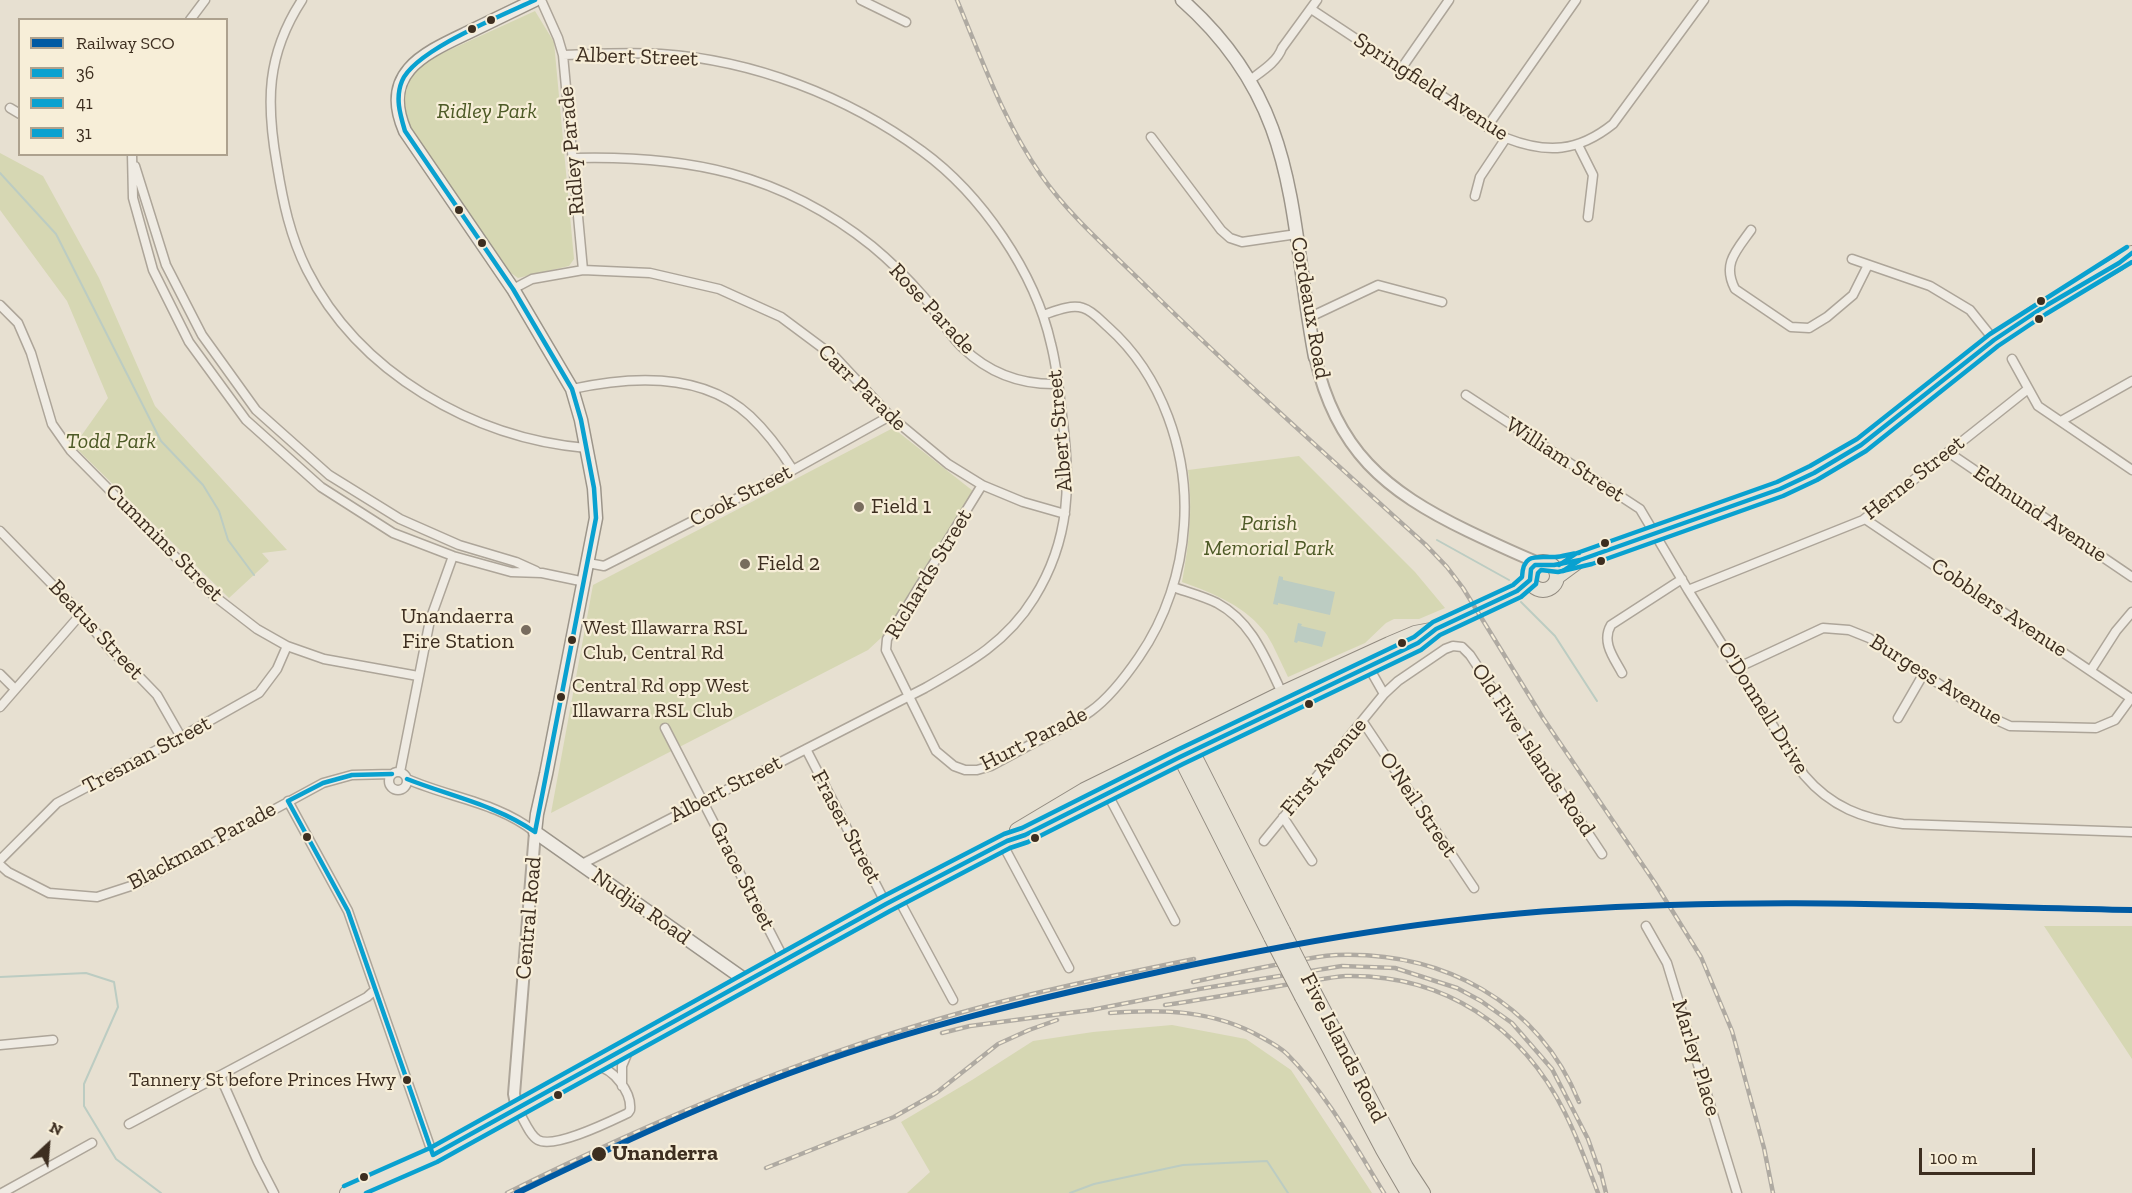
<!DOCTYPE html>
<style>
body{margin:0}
#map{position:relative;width:2132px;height:1193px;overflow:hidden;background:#e7e0d1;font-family:"Zilla Slab",serif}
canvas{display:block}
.legend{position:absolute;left:18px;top:18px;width:210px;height:138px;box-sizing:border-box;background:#f7eed8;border:2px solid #ada18e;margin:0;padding:8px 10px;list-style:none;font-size:18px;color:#3d2e20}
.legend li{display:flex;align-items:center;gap:12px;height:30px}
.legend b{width:30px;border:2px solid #ada18e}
.north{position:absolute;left:18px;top:1115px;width:60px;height:60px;-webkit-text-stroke:4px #f7eed8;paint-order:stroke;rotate:26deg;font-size:16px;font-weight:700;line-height:24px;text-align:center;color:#3d2e20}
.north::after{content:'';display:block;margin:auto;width:21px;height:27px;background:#3d2e20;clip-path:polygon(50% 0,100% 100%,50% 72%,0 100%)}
.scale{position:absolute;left:1919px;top:1148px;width:116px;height:27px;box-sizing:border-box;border:3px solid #3d2e20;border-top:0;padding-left:8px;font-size:18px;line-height:21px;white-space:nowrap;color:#3d2e20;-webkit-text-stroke:4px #f7eed8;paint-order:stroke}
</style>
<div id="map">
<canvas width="2132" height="1193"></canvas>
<ul class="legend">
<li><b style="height:8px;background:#005aa3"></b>Railway SCO</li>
<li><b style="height:8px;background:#09a1d0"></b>36</li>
<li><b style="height:8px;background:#09a1d0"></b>41</li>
<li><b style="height:8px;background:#09a1d0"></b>31</li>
</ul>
<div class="north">N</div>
<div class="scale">100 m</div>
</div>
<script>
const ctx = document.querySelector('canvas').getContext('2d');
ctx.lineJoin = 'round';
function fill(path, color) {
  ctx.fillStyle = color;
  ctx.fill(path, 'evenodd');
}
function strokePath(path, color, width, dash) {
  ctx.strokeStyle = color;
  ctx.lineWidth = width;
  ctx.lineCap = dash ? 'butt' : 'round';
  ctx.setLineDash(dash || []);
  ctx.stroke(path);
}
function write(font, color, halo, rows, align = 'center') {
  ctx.font = font + ' "Zilla Slab",serif';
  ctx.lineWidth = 4.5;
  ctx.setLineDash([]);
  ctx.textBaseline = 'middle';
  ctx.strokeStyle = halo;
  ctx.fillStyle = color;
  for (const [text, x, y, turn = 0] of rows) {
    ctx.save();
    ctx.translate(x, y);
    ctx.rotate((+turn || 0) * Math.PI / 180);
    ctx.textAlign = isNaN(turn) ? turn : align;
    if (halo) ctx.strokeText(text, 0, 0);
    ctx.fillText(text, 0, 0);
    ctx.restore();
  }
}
const green = new Path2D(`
 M535,11L554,42L574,259L569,266L518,278L511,273L410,129L403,100L413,71L432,58Z
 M0,153L43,176L99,278L155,406L287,550L262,553L269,561L229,598L74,446L108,398L67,301L0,210Z
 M893,428L973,491L882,637L868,650L551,813L593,585Z
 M1299,456L1415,572L1445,608L1419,619H1394L1386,623L1365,643L1288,677C1281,663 1275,648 1267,635C1246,606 1215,594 1182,582C1189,544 1193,508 1188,470Z
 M2044,926H2132V1059Z
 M1172,1025L1246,1039L1291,1070L1372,1193H907L930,1172L901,1122L972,1080L1033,1041L1093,1032Z`);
const water = new Path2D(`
 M1279,576L1283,577V580L1335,592L1330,615L1278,603V605L1273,604Z
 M1298,623L1302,624L1301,626L1326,632L1322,647L1298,641L1297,643L1294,642Z`);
const stream = new Path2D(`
 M0,173L56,234L161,441L203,485L219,511L228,540L254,575
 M1437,540L1509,580
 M1521,602L1555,636L1597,701
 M0,977L86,973L114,982L118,1007L84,1084V1106L116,1159L161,1193
 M1070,1193L1094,1184L1183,1165L1267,1161L1288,1193`);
const minor = new Path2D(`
 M302,0C266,55 266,103 277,165C283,202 290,236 307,270C359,373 473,438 586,448
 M541,0L558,38L563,55L583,270
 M861,0L906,22
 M1311,9L1506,138C1547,154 1578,152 1613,124L1704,0
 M190,20L205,0
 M563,55C596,54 628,52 661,54C753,60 847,96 922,151C981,194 1035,272 1051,344C1057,367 1059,391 1062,415C1071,481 1071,539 1034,598C1007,642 969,663 925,688L580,865
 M1401,69L1449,0
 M1250,80C1262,71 1277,62 1282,48L1317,0
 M10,108L20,114
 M1487,127L1576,0
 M1151,137L1221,230L1230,238L1242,242L1297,234
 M1578,145L1593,175L1588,217
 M132,154L133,198L153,270L189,342L246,420L321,487L393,533L453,556L511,572L542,573L585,582
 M573,158C687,155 781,173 872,246C889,260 910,281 924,297C937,313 948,334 963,348C990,374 1021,385 1058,384
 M135,166L166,265L202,335L256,410L329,475L400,519L459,545L516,562L536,571
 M1475,196L1480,177L1506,138
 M1751,230C1736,251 1722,264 1735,289L1791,327L1809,328L1827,317L1853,295L1868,265
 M1852,259L1930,286L1970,310L1994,340
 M513,289L532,279L583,270L650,273L719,289L781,317L836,358L890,416L948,464L982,485L1023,502L1065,514
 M0,305L18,323L31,353L52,424L71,451L213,595L257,629L287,646L324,659L418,676
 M1308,318L1378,285L1442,302
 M2012,359L2038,406L2132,470
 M572,389C631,376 703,372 750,416C767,432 781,451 793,470
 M1466,395L1640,509L1688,590L1804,775C1831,807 1863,819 1903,824L2132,832
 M2061,421L2132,381
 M1948,452L2132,577
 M982,485L887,639L886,650L936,751L954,766L965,770H977L991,766C1011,755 1031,744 1051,734C1064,727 1079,720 1091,711C1109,698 1126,676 1139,657C1166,618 1181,571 1184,525C1189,453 1162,375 1108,327C1101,321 1093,311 1083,308C1071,304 1055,311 1043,315
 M1865,519L2132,699
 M0,531L81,614L112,652L129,666L157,695L181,737
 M588,563L604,566L793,470L890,416
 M1173,587C1187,592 1203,596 1217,603C1254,623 1266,661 1284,697
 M1688,590L1863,520L2028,389
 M1368,666L1384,694
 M1737,668L1823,628L1849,630L1869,638L1988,716L2010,726L2096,728L2115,720L2131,698
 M2091,670L2116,631L2132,612
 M1622,673C1614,658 1601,642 1611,625L1682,579
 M0,674L15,689
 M0,707L81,614
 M1898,718L1924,673
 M1363,722L1474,888
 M665,728L785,961
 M806,749L886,904
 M400,772L430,620L453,556
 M389 781a9 9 0 1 1 18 0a9 9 0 1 1-18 0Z
 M407,779C450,798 497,802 535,832
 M1107,793L1175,921
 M288,801L348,911L433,1155
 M1283,817L1312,861
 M1264,841L1384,694L1398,681L1445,649L1453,646L1462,647L1470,655L1602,854
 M1002,843L1069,968
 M0,860L57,803L181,737L259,693L277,669L287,646
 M0,865L8,872L49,893L97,897L137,884L323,783L352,775L392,774
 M898,898L953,1000
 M1646,926L1667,963L1737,1193
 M0,1045L53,1040
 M220,1076L258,1162L274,1193
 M622,1086V1066L630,1047
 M517,1109C523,1117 529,1135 538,1140C555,1149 611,1121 628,1113L630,1110C632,1092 613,1068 596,1066
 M129,1124L367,997L375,990
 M2,1193L92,1143`);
const tertiary = new Path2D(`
 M1315,357C1336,450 1385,491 1468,531C1491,542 1514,553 1539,563
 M517,1109L514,1094L535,832`);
const secondary = new Path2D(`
 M535,0C512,11 490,22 467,33C423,54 380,73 405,131L513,289L572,389L581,420L594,488L596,518L546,774L537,814L535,832L748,982
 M1182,0C1302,106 1288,215 1315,357`);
const primary = new Path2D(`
 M1529 576a14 14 0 1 1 28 0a14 14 0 1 1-28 0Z
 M1557,577L1580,560L1780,489L1814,473L1861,445L1994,340L2042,308L2119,263L2132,253
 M1188,743L1283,931
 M1176,749L1271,937
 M1017,830L1084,790L1282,693L1389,644L1415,633L1431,630
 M1314,992L1406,1167L1423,1193
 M1302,997L1383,1150L1408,1193
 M347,1193L433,1155L886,904L1007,841L1025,835L1180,757L1418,643L1436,629L1517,591L1530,580`);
const rail = new Path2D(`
 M957,0C982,60 1004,122 1041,175C1071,218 1113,253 1150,290C1240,378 1333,461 1426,545L1447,567L1463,588L1543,718L1655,883L1701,957L1732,1031L1764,1148L1773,1193
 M1193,982C1225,975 1258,968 1291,962C1305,959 1320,956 1336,955C1442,951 1538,1001 1579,1102
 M1165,1005C1207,999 1249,991 1291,984C1309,982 1328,977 1346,976C1443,974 1522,1026 1565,1113C1578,1139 1588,1166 1598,1193
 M1110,1013C1163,1009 1214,1010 1261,1037C1270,1042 1280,1047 1287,1054C1327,1094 1355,1146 1384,1193
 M942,1033L970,1026L1091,1010L1199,989L1342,966L1395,968L1457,988L1481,1001L1512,1023L1552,1069L1588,1139L1600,1173
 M1599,1165L1606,1193
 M766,1168L894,1117L936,1093L998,1044L1029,1030L1057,1020
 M507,1193C644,1125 786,1064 932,1021C1018,995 1106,977 1194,959`);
const primaryBridge = new Path2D(`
 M1283,931L1314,992
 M1271,937L1302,997`);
const bus1 = new Path2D(`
 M535,0C503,15 415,50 402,81C395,98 400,114 405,131L513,289L572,389L581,420L594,488L596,518L535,832
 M1563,571L1580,560L1780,489L1814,473L1861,445L1994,340L2042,308L2119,263L2132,253
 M392,774L352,775L323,783L288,801L348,911L433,1155L886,904L1007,841L1025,835L1180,757L1418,643L1436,629L1517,591L1530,580L1531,569L1535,565H1554L1580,560
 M407,779C450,796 496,805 535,832`);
const bus2 = new Path2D(`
 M366,1193L437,1162L890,911L1010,848L1028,842L1183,764L1421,650L1440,635L1521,597L1536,584L1538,573L1541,570L1558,572L1592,564L1783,496L1817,480L1866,451L1998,346L2046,314L2132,262`);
const bus3 = new Path2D(`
 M1559,565L1577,553L1777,482L1810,466L1857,439L1990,334L2127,247
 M344,1186L430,1148L882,897L1004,834L1022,828L1177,750L1414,637L1433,622L1513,585L1522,577C1523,552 1537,558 1555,557C1563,557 1571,553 1579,553`);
const rail1 = new Path2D(`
 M517,1193C612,1147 708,1102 807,1067C918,1027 1031,1000 1145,975C1284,944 1424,919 1565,910C1754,897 1943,906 2132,910`);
const markers = [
 [491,20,5,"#3d2e20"],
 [472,29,5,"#3d2e20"],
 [459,210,5,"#3d2e20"],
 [482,243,5,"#3d2e20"],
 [2041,301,5,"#3d2e20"],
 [2039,319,5,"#3d2e20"],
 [859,507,6,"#786c5e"],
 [1605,543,5,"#3d2e20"],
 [1601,561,5,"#3d2e20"],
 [745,564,6,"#786c5e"],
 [526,630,6,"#786c5e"],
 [572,640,5,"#3d2e20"],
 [1402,643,5,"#3d2e20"],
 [561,697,5,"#3d2e20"],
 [1309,704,5,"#3d2e20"],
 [307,837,5,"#3d2e20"],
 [1035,838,5,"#3d2e20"],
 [407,1080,5,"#3d2e20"],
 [558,1095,5,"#3d2e20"],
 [599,1154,8,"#3d2e20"],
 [364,1177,5,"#3d2e20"]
];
const busNames = [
 ["West Illawarra RSL",583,628],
 ["Club, Central Rd",583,653],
 ["Central Rd opp West",572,686],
 ["Illawarra RSL Club",572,711],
 ["Tannery St before Princes Hwy",396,1080,"right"]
];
const streetNames = [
 ["Albert Street",637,57,2],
 ["Springfield Avenue",1431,87,33],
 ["Ridley Parade",572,151,-95],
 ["Cordeaux Road",1310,308,80],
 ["Rose Parade",932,309,47],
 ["Carr Parade",862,388,44],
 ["Albert Street",1060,431,-95],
 ["William Street",1565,460,33],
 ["Herne Street",1914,478,-38],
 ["Cook Street",741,496,-27],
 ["Edmund Avenue",2040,514,34],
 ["Cummins Street",164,543,45],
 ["Richards Street",929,574,-59],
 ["Cobblers Avenue",1999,608,34],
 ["Beatus Street",96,630,47],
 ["Burgess Avenue",1936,680,32],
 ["O'Donnell Drive",1763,708,58],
 ["Hurt Parade",1034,739,-27],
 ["Old Five Islands Road",1533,750,56],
 ["Tresnan Street",147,755,-28],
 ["First Avenue",1324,767,-50],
 ["Albert Street",726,789,-27],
 ["O'Neil Street",1418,805,56],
 ["Fraser Street",846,827,62],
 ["Blackman Parade",202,846,-28],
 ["Grace Street",742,876,63],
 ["Nudjia Road",641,907,35],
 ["Central Road",529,918,-85],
 ["Five Islands Road",1343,1048,63],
 ["Marley Place",1696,1058,73]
];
const parkNames = [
 ["Ridley Park",487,112],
 ["Todd Park",111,442],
 ["Parish",1269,524],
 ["Memorial Park",1269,549]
];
const poiNames = [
 ["Field 1",871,507],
 ["Field 2",757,564],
 ["Unandaerra",514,617,"right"],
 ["Fire Station",514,642,"right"]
];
const stopNames = [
 ["Unanderra",612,1154]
];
fill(green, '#d6d7b3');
fill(water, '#bcccc2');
strokePath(stream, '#bcccc2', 2);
strokePath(minor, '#ada599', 11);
strokePath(tertiary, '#ada599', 14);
strokePath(secondary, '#9c958a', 15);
strokePath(primary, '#928b80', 16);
strokePath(minor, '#efebe3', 8);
strokePath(tertiary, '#efebe3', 10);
strokePath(secondary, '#efebe3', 12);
strokePath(primary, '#e6e1d4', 14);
strokePath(rail, '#afaaa2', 4.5);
strokePath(rail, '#f7eed8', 2, [7]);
strokePath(primaryBridge, '#928b80', 16, []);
strokePath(primaryBridge, '#e6e1d4', 14);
strokePath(bus1, '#09a1d0', 4.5);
strokePath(bus2, '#09a1d0', 4.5);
strokePath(bus3, '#09a1d0', 4.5);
strokePath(rail1, '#005aa3', 6);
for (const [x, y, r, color] of markers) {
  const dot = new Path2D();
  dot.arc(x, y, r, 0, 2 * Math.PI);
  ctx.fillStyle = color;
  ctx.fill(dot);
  strokePath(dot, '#f7eed8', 2);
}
write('20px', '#3d2e20', '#f7eed8', busNames, 'left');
write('22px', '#3d2e20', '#f7eed8', streetNames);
write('italic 22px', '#4d5a26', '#f7eed8', parkNames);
write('22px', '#3d2e20', '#f7eed8', poiNames, 'left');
write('bold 22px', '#3d2e20', '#f7eed8', stopNames, 'left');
</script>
